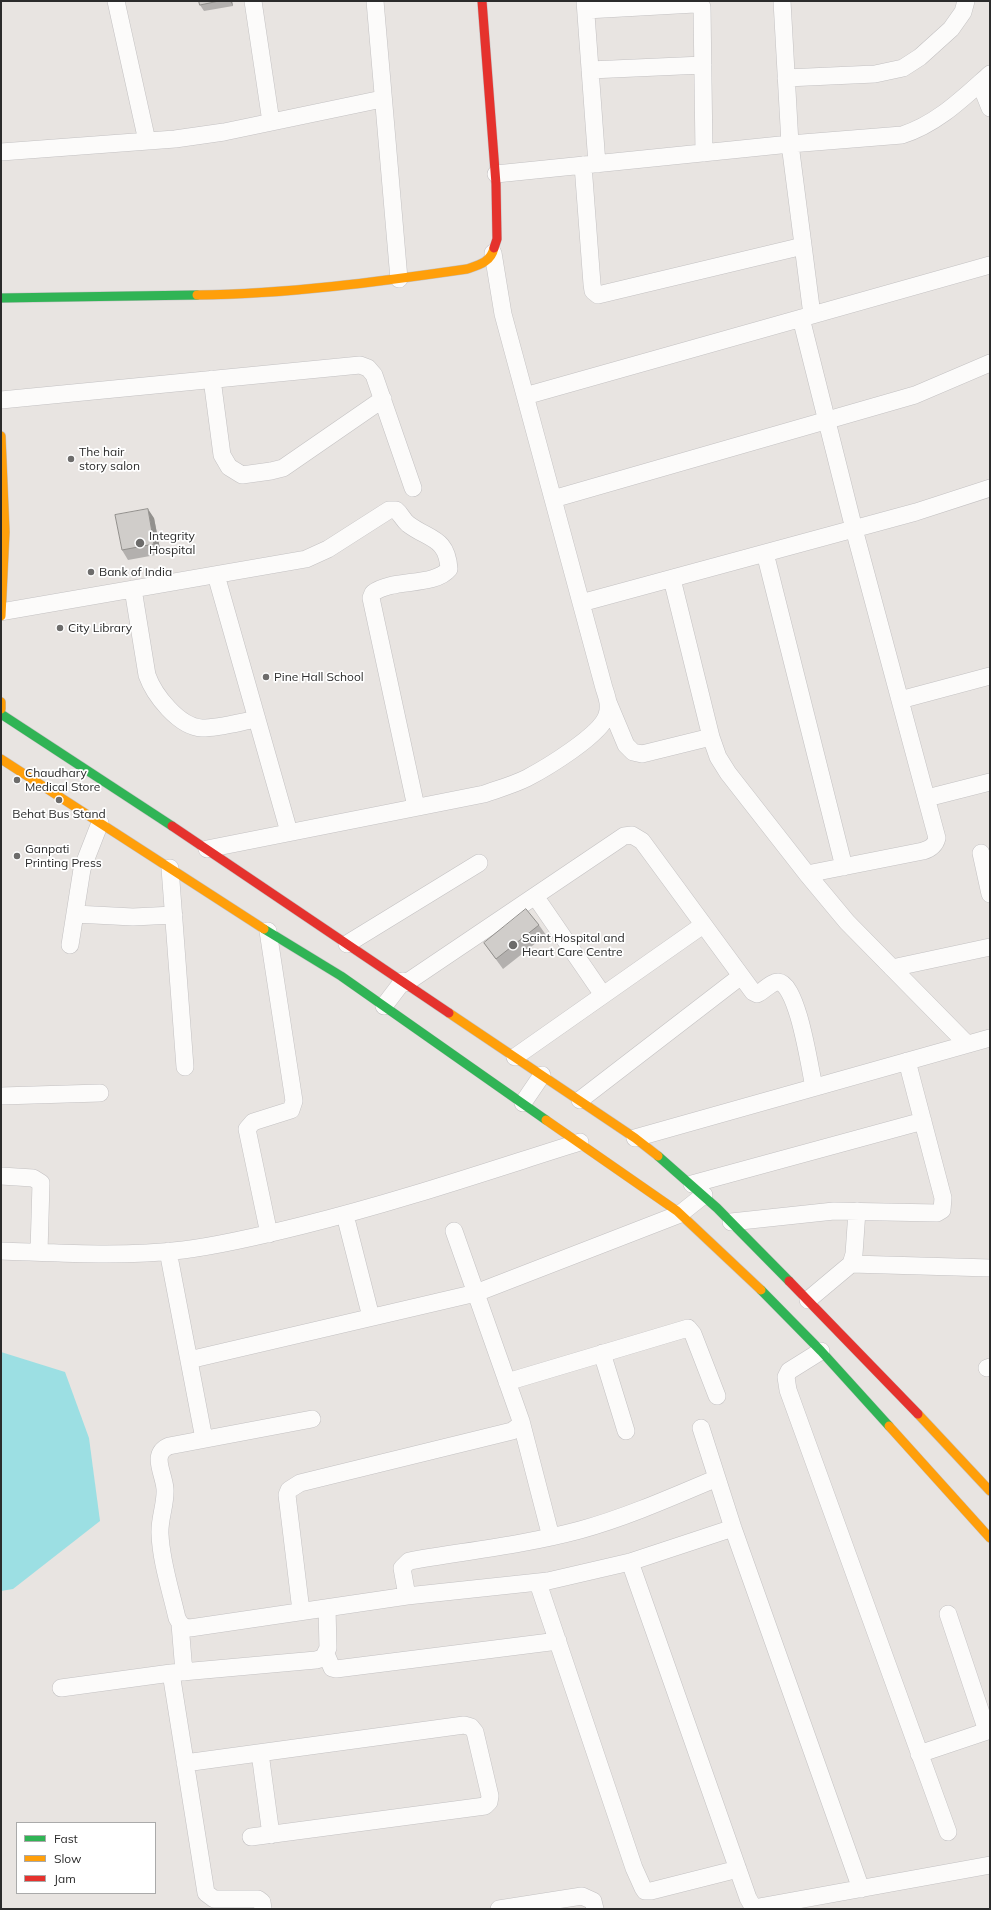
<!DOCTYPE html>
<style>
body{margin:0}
#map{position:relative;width:991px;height:1910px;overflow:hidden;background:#e8e4e1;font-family:Mulish,sans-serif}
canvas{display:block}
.frame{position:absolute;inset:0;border:2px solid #2b2b2b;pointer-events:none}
.legend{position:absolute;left:16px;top:1822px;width:140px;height:72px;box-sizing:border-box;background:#fff;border:1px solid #aaa;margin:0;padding:5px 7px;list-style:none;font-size:12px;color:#2b2b2b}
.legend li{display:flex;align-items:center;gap:8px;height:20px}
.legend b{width:20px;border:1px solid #aaa}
</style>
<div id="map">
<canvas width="991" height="1910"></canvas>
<div class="frame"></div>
<ul class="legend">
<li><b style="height:5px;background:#30b455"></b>Fast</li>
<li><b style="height:5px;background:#ff9f0a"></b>Slow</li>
<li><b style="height:5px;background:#e5322d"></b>Jam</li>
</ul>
</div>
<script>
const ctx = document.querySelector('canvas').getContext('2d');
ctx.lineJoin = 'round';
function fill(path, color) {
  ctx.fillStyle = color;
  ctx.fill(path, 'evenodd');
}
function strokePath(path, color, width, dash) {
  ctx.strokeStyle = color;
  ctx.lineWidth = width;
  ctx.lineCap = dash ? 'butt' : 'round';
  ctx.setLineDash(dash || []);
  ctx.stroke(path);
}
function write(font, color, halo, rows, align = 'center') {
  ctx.font = font + ' Mulish,sans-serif';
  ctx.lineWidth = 3.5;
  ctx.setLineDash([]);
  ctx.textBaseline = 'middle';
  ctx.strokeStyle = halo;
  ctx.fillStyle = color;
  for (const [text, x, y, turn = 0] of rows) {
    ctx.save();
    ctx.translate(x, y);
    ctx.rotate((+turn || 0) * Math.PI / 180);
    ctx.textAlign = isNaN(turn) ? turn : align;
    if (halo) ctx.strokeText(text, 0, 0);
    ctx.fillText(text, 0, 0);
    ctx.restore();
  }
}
const water = new Path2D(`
 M1,1352L65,1372L89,1438L100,1521L13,1589L1,1591Z`);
const street = new Path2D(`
 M116,1L147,141
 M253,1L271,122
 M375,1L399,279
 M585,1L597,164
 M782,1L790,144L812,315
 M586,10L695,4H699L702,7L704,153
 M590,70L703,65
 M786,78L875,74L903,68L920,57L951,29L963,12L966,1
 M980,83L990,108
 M1,152L175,139L224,132L382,99
 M583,165L592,284L593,291L598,295L803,246
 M496,174L790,144L902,135C937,124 963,98 990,74
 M801,318L854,529L937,838C935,846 930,849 923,851L807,874
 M212,379L222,455L229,467L242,475L271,471L283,468L383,399
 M525,396L990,265
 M1,400L360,365L368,368L374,375L413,488
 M553,499L915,395L990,363
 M765,553L844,867
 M216,575L289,832
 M672,579L711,737L718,757L728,773L807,874L847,922L967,1044
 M133,589L147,675C154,695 179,727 202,728C220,728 240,722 257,719
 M581,603L916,512L990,488
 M1,612L306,559L328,549L389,510H396C401,514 403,520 408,524C429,540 447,537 449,569C434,587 393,578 373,593L371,598L416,807
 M900,700L990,676
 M608,702L626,745L633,752L642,754L711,737
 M927,798L990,782
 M207,849L484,794C498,789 513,785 527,778C546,768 601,735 607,715C610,705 607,697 604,688L503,314L493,253
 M981,853L990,894
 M170,868L185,1067
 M535,896L603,995
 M75,914L133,917L174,915
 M268,931L294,1101L291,1110L253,1122L247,1129L269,1234
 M347,944L479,863
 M70,945L82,869L100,823
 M892,968L990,947
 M406,983L624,836L632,835L642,841L753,992L757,994C764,991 771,982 778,982C798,983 810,1070 814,1087
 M384,1006L403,981
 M515,1057L703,925
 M1,1096L100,1093
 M580,1100L741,976
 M523,1103L542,1075
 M635,1138L990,1038
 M1,1176L33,1178L41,1183L39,1252
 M692,1184L923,1121
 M345,1215L371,1317
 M731,1222L834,1211L937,1213L942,1210L943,1198L907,1061
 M1,1251C62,1253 122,1257 183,1250C223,1245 264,1235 304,1225C397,1202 488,1171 580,1142
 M168,1251L204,1439
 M851,1264L990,1268
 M808,1300L851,1264L854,1254L857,1211
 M821,1351L789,1371L786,1377L788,1390L948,1832
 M602,1353L626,1431
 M189,1360L476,1293L680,1214L704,1195
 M987,1368L990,1367
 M507,1382L688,1328L693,1334L717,1396
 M312,1419L169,1446C150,1454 164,1473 165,1489C166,1504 159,1519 160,1534C161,1562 171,1591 177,1618C180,1624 182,1627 190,1628L407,1596L548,1581L630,1562L733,1528
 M521,1421L551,1537
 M701,1428L733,1528L861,1889
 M630,1562L748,1898L753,1907H759L990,1865
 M538,1583L634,1868L643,1888L645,1891H651L738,1869
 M407,1596L402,1568L409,1561C466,1551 524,1545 580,1530C627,1517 672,1497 717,1478
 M301,1611L287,1495L289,1490L300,1483L512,1431L520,1425L521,1421L454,1231
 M948,1614L987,1731
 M180,1624L184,1672
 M326,1654L332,1668L336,1669L558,1641
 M171,1673L206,1893L214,1899H258L262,1902L263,1909
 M61,1688L171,1673L316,1660L323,1658L328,1648L327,1608
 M260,1753L271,1835
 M919,1754L990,1730
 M185,1763L464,1725L471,1727L475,1732L490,1796L489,1802L485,1806L251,1837
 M499,1909L582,1896L593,1901L595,1909`);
const fast = new Path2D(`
 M1,298L197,295
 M1,714L172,826
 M264,929L341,976L546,1120
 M658,1156L717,1208L789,1281
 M761,1290L821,1351L889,1426`);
const slow = new Path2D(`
 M197,295C288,294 377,282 467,269C479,265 491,262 494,248
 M1,436L5,532L1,616
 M1,702V709
 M1,759L264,929
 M449,1013L635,1138L658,1156
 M546,1120L677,1211L761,1290
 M918,1414L990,1491
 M889,1426L990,1538`);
const jam = new Path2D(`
 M482,1L496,184L497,239L494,248
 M172,826L449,1013
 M789,1281L918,1414`);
const wall = new Path2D(`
 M199,1H232L233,6L204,11L200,5Z
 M154,518L161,554L128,560L122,550Z
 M539,925L546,935L503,969L484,943Z`);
const shadedWall = new Path2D(`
 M230,1H232L233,6Z
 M148,509L154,518L161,554L154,544Z`);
const building = new Path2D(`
 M199,1H219L200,5Z
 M148,509L154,544L122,550L115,515Z
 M526,909L539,925L496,959L484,943Z`);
const markers = [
 [71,459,4,"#6d6c6b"],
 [140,543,5,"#6d6c6b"],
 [91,572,4,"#6d6c6b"],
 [60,628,4,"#6d6c6b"],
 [266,677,4,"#6d6c6b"],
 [17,780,4,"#6d6c6b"],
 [59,800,4,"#6d6c6b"],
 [17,856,4,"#6d6c6b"],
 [513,945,5,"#6d6c6b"]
];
const poiNames = [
 ["The hair",79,452],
 ["story salon",79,466],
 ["Integrity",149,536],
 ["Hospital",149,550],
 ["Bank of India",99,572],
 ["City Library",68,628],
 ["Pine Hall School",274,677],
 ["Chaudhary",25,773],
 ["Medical Store",25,787],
 ["Behat Bus Stand",59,814,"center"],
 ["Ganpati",25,849],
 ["Printing Press",25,863],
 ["Saint Hospital and",522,938],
 ["Heart Care Centre",522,952]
];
fill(water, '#9cdfe3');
strokePath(street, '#c3c1c2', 18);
strokePath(fast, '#c3c1c2', 10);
strokePath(slow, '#c3c1c2', 10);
strokePath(jam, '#c3c1c2', 10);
strokePath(street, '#fcfbfa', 17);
strokePath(fast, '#30b455', 9);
strokePath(slow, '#ff9f0a', 9);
strokePath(jam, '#e5322d', 9);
fill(wall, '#b3b0ae');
fill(shadedWall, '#92908d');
fill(building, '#d0cdca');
strokePath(building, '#92908d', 1);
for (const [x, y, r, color] of markers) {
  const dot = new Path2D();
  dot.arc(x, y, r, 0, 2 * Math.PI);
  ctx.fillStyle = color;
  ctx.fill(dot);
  strokePath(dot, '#fff', 1.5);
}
write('12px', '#2b2b2b', '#fff', poiNames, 'left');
</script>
